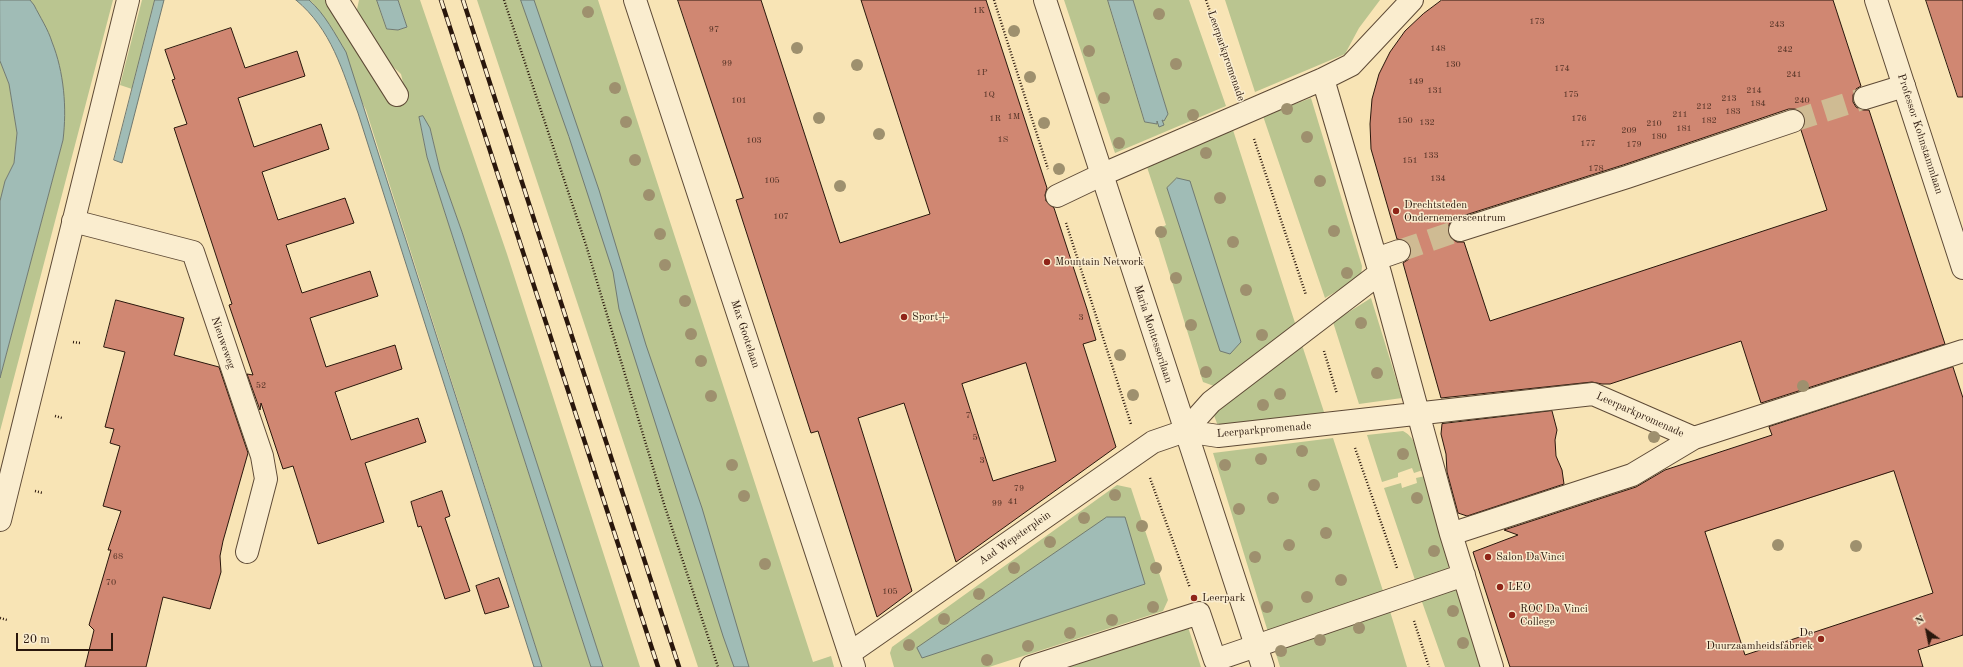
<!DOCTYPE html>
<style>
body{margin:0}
#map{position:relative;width:1963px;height:667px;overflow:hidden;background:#f8e4b5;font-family:"Old Standard TT",serif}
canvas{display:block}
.north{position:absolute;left:1907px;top:611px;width:40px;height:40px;-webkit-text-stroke:3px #faedcf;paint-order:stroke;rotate:327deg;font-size:11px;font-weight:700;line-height:16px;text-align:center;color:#2a170c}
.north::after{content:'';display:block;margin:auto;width:14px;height:18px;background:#2a170c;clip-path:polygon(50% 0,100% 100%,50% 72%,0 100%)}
.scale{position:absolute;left:16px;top:633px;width:97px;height:18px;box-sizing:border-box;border:2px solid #2a170c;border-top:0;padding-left:5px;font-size:12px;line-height:14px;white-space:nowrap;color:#2a170c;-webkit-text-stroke:3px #faedcf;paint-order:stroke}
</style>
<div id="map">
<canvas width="1963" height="667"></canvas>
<div class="north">N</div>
<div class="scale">20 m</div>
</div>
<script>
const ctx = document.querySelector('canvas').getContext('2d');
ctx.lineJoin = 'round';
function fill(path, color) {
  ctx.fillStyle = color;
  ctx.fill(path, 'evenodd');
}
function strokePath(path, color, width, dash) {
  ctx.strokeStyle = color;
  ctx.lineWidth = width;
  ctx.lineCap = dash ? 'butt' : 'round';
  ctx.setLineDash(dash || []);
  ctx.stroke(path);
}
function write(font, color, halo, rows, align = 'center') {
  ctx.font = font + ' "Old Standard TT",serif';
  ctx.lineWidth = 3;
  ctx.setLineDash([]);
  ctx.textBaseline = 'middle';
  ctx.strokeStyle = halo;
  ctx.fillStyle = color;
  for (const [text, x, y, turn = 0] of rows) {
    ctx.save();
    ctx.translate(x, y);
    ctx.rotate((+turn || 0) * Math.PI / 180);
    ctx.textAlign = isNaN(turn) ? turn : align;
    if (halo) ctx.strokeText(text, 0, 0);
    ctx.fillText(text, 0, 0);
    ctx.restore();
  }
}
const green = new Path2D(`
 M30,0H113L0,431V378L63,140L52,42Z
 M142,0H155L132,89L120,85Z
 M309,0H327L407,99L401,74L389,63L356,14L359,0H377L387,29L398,30L407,27L398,0H420L507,254L640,667H603L462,232L440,170L430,128L419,117L427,157L591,667H542L366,110L313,3Z
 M477,0H598L813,662L831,656L834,667H698Z
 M1064,0H1108L1145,122L1157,124L1156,121L1162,119L1168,114L1133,0H1189L1226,106L1115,153Z
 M1225,0H1380L1359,28L1345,54L1255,92Z
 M0,61L9,84L17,133L14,163L5,181L0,201Z
 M1311,98L1362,266L1361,277L1325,298L1263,116Z
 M1233,130L1296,326L1214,386L1203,382L1156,230L1166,225L1147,167Z
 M1371,298L1402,398L1359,404L1333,322Z
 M1302,345L1325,415L1218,426L1212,410Z
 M1403,431C1417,438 1419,456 1423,470L1414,473L1412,468L1398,473V477L1382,482L1367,435Z
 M1333,438L1384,594L1268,632L1213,453Z
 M1425,476L1450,563L1447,571L1416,583L1384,488L1401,483L1402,488L1417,483L1416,478Z
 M1117,485L1131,488L1168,600L1163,611L989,667H894L890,653L892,647Z
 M1456,587L1481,667H1445L1421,599Z
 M1389,608L1407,667H1280L1274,647Z
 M1187,624L1201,667H1054Z`);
const water = new Path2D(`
 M0,0H30L34,5C40,17 48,29 52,42C64,72 67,108 63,140L0,378V201L5,181L14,163L17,133L9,84L0,61Z
 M155,0H164L122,163L114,160Z
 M296,0H309C325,14 335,34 346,52L542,667H534L358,113C342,70 332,30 296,0Z
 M377,0H398L407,27L398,30L387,29Z
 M521,0H534L599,190L646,345L702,508L749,667H734L723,636L619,309L613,272L569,137Z
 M1108,0H1133L1168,114L1164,121L1162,120L1164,125L1159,127L1157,121V124L1145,122Z
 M423,116L430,128L440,170L462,232L603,667H591L427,157L419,117Z
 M1177,178L1190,181L1241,342L1230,354L1220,351L1167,188Z
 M1107,517H1125L1145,584L922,658L917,648Z`);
const building = new Path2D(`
 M678,0H761L840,243L930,214L861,0H986L1047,188L1045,195L1046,201L1054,208L1087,309L1096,340L1083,344L1116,447L956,562L904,403L858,418L912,591L877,617L818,431L811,433L736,200L743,198ZM1026,363L1056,461L993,481L962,384Z
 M1442,0H1833L1861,86L1856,89L1853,95V102L1856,107L1862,110H1869L1945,344L1761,403L1741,341L1610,384H1602L1592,382L1441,398L1403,263L1409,259L1411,253V247L1407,241L1397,239L1371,149L1370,124L1372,99L1379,74L1390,52L1405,31L1423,14ZM1789,109H1796L1802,112L1805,117V124L1801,130L1827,210L1490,321L1464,242H1457L1452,239L1448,234V227L1451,221L1456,218L1623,165Z
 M1926,0H1963V97H1958Z
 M231,28L245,68L297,51L305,76L238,98L254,147L321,124L329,149L262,172L278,220L345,198L354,223L286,245L302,293L370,271L378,296L310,318L326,367L395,345L402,369L335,392L351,440L418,418L426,442L365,463L384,522L318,544L293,466L283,469L261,403L260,410L247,374L253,375L229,305L232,304L174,128L187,124L172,80L175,79L165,50Z
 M116,300L184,318L174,355L219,367L248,453L223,541L220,556L221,572L210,609L163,597L146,667H85L94,630L89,625L111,550H108L121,511L103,506L120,446L110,443L114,429L105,427L125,352L104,347Z
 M1953,367L1963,398V635L1918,650L1923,667H1510L1473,552L1518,535L1504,530L1636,487L1665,470L1772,435L1769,427ZM1894,471L1933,593L1745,655L1705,532Z
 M1552,411L1557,430L1555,440L1556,456L1562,470L1564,484L1467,516L1458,513L1447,472L1446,454L1441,434L1442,424Z
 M442,491L450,516L445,518L470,591L445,599L421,526L418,527L411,502Z
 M499,578L509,607L485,614L476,586Z`);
const pedestrianTunnel = new Path2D(`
 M1793,121L1865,98
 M1399,251L1460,230`);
const path = new Path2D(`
 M504,0L586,245L664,504L718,667
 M994,0L1048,169
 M1206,0L1236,87
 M1254,139L1306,295
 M1066,223L1131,424
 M73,342L80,343
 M1324,351L1337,394
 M55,416L62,418
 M1355,448L1397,568
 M1150,478L1190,588
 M35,491L43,493
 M0,618L7,620
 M1414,621L1429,667`);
const pedestrian = new Path2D(`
 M1323,79L1380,273L1451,534L1492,667
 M1865,98L1904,86
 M1057,196L1101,175L1323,79L1351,65L1412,0
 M1460,230L1627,177L1793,121
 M1376,259L1399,251
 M1185,431L1218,436L1593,394L1694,438
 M1451,534L1632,475L1694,438L1963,351
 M850,653L1153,442L1185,431L1211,402L1380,273
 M1031,667L1199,613L1215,660L1464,575`);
const minor = new Path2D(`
 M337,0L397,95
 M635,0L854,667
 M1045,0L1263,667
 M1876,0L1963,268
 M73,221L193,252L262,456L266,479L247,552
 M0,520L128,0`);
const rail = new Path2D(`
 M441,0L658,667
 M463,0L679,667`);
const trees = [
 [588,12],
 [1159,14],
 [1014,31],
 [797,48],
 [1089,51],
 [1176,64],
 [857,65],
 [1030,77],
 [615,88],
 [1104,98],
 [1287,109],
 [1193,115],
 [819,118],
 [626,122],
 [1044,123],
 [879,134],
 [1307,137],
 [1119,143],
 [1206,153],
 [635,160],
 [1059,169],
 [1320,181],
 [840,186],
 [649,195],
 [1220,198],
 [1334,231],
 [1161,232],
 [660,234],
 [1233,242],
 [665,265],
 [1347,273],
 [1176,278],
 [1246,290],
 [685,301],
 [1361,323],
 [1191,325],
 [691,334],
 [1262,335],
 [1120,355],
 [701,361],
 [1206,372],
 [1377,373],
 [1803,386],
 [1280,394],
 [1133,395],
 [711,396],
 [1263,405],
 [1654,437],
 [1302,451],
 [1403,454],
 [1261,459],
 [732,465],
 [1225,465],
 [1314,485],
 [1115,495],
 [744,496],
 [1273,498],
 [1417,498],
 [1239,509],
 [1084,518],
 [1142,526],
 [1326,533],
 [1050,542],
 [1289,545],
 [1778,545],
 [1856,546],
 [1434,551],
 [1255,557],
 [765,564],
 [1014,568],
 [1156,568],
 [1341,580],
 [979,594],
 [1307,597],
 [1153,607],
 [1267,607],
 [1453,611],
 [944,619],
 [1112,620],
 [1359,628],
 [1070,633],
 [1320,640],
 [1463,643],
 [909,645],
 [1028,646],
 [1281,651],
 [987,660]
];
const markers = [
 [1396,211,4,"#8f2418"],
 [1047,262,4,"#8f2418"],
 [904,317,4,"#8f2418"],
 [1488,557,4,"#8f2418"],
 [1500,587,4,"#8f2418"],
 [1194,598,4,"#8f2418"],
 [1512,615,4,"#8f2418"],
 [1821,639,4,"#8f2418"]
];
const numberNames = [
 ["1K",979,11],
 ["173",1537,22],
 ["243",1777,25],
 ["97",714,30],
 ["148",1438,49],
 ["242",1785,50],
 ["99",727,64],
 ["130",1453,65],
 ["174",1562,69],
 ["1P",982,73],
 ["241",1794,75],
 ["149",1416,82],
 ["131",1435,91],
 ["214",1754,91],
 ["1Q",989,95],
 ["175",1571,95],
 ["213",1729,99],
 ["101",739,101],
 ["240",1802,101],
 ["184",1758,104],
 ["212",1704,107],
 ["183",1733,112],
 ["211",1680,115],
 ["1M",1014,117],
 ["1R",995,119],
 ["176",1579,119],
 ["150",1405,121],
 ["182",1709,121],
 ["132",1427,123],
 ["210",1654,124],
 ["181",1684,129],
 ["209",1629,131],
 ["180",1659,137],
 ["1S",1003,140],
 ["103",754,141],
 ["177",1588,144],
 ["179",1634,145],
 ["133",1431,156],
 ["151",1410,161],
 ["178",1596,169],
 ["134",1438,179],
 ["105",772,181],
 ["107",781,217],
 ["3",1081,318],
 ["52",261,386],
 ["7",968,416],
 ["5",975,438],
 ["3",982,461],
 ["79",1019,489],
 ["41",1013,502],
 ["99",997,504],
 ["68",118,557],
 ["70",111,583],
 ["105",890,592]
];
const streetNames = [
 ["Leerparkpromenade",1226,56,71],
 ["Professor Kohnstammlaan",1920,134,72],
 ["Max Gootelaan",745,334,72],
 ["Maria Montessorilaan",1153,334,72],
 ["Nieuweweg",223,343,71],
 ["Leerparkpromenade",1640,415,24],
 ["Leerparkpromenade",1264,430,-5],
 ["Aad Wepsterplein",1015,538,-35]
];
const poiNames = [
 ["Drechtsteden",1404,205],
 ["Ondernemerscentrum",1404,218],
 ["Mountain Network",1055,262],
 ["Sport+",912,317],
 ["Salon DaVinci",1496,557],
 ["LEO",1508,587],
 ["Leerpark",1202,598],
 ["ROC Da Vinci",1520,609],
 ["College",1520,622],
 ["De",1813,633,"right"],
 ["Duurzaamheidsfabriek",1813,646,"right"]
];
fill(green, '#bac590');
fill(water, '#a0bcb6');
strokePath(water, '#717a72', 1);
fill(building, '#d08772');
strokePath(building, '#2a170c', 1);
strokePath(pedestrianTunnel, '#cfbb93', 22, [22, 11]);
strokePath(pedestrian, '#5e4a36', 24);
strokePath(minor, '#5e4a36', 24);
strokePath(path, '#2a170c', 2.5, [1, 2]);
strokePath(pedestrian, '#faedcf', 22);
strokePath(minor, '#faedcf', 22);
strokePath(rail, '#2a170c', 4.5);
strokePath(rail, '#faedcf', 3, [9]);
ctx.fillStyle = '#9e906e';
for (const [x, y] of trees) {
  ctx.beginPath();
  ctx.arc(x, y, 6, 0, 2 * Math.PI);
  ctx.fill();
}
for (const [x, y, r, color] of markers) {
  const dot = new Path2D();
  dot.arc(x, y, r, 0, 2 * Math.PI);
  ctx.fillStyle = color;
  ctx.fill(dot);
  strokePath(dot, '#faedcf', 1.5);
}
write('9px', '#543326', null, numberNames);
write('11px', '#2a170c', '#faedcf', streetNames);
write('11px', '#2a170c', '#faedcf', poiNames, 'left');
</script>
